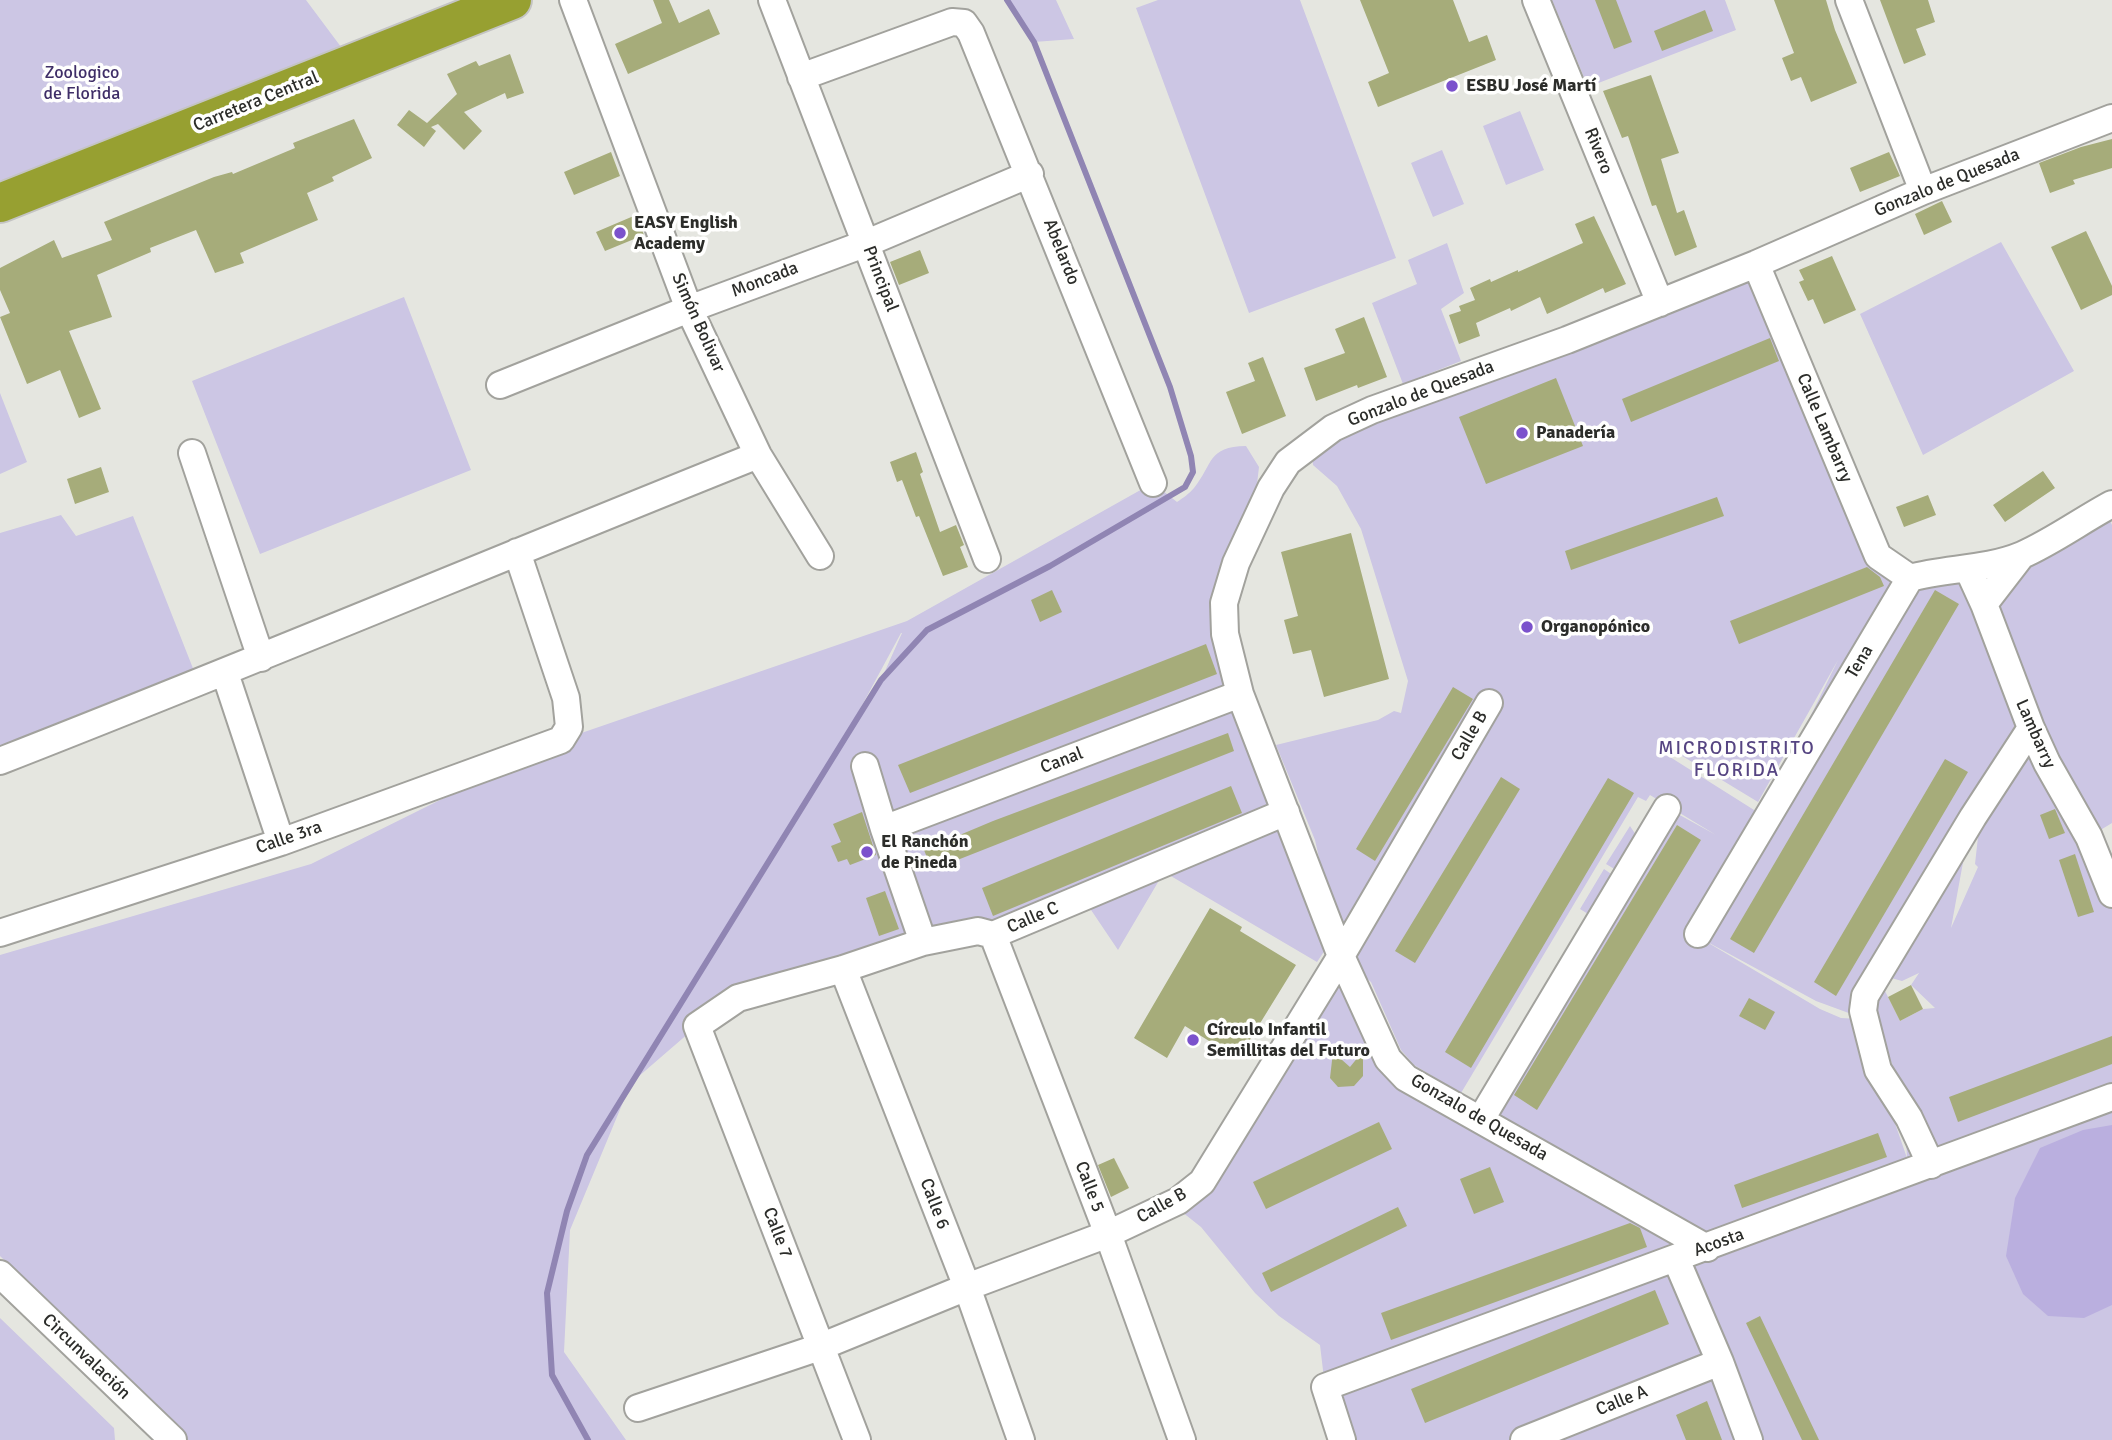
<!DOCTYPE html>
<meta charset="utf-8">
<style>
body{margin:0}
canvas{display:block;background:#e5e6e0}
</style>
<canvas width="2112" height="1440"></canvas>
<script>
const ctx = document.querySelector('canvas').getContext('2d');
ctx.lineJoin = 'round';
function fill(path, color) {
  ctx.fillStyle = color;
  ctx.fill(path, 'evenodd');
}
function strokePath(path, color, width, dash) {
  ctx.strokeStyle = color;
  ctx.lineWidth = width;
  ctx.lineCap = dash ? 'butt' : 'round';
  ctx.setLineDash(dash || []);
  ctx.stroke(path);
}
function write(font, color, halo, rows, align = 'center') {
  ctx.font = font + ' Signika,sans-serif';
  ctx.lineWidth = 7;
  ctx.setLineDash([]);
  ctx.textBaseline = 'middle';
  ctx.strokeStyle = halo;
  ctx.fillStyle = color;
  for (const [text, x, y, turn = 0] of rows) {
    ctx.save();
    ctx.translate(x, y);
    ctx.rotate((+turn || 0) * Math.PI / 180);
    ctx.textAlign = isNaN(turn) ? turn : align;
    if (halo) ctx.strokeText(text, 0, 0);
    ctx.fillText(text, 0, 0);
    ctx.restore();
  }
}
const green = new Path2D(`
 M0,0H306L353,63L0,203Z
 M1007,0H1056L1074,39L1034,42Z
 M1158,0H1300L1396,258L1249,313L1136,8Z
 M1552,0H1725L1736,30L1588,87Z
 M1520,111L1544,170L1506,185L1483,126Z
 M1442,150L1464,204L1433,217L1411,163Z
 M2001,242L2074,371L1923,455L1860,314Z
 M1447,243L1464,293L1441,309L1461,361L1403,384L1372,303L1417,284L1408,260Z
 M1756,264L1878,556L1910,578L1968,569L2104,508L2112,525V823L2089,837L2112,894V1440H1342L1325,1387L1320,1345L1279,1316L1255,1293L1201,1227L1172,1204L1341,956L1315,840L1276,745L1378,720L1394,711L1401,713L1408,681L1361,529L1337,486L1313,465L1311,444ZM1838,660L1762,815L1670,757L1676,747L1674,751L1758,802ZM1650,795L1716,835L1667,808L1481,1119L1379,1058L1342,957L1371,982L1401,1050L1414,1065L1461,1093L1638,797L1646,801ZM1978,837L1975,864L1978,867L1951,928L1964,857ZM1700,938L1816,1001L1865,1019L1886,1048L1904,1095L1907,1158L1859,1019L1841,1018L1820,1009ZM1919,973L1911,985L1935,1008L1923,1009L1900,1021L1884,989V976L1902,981Z
 M404,297L471,470L260,554L192,381Z
 M0,393L27,462L0,474Z
 M1246,446L1259,467L1257,484L1224,565L1212,609L1325,950L1317,962L1164,872L1118,950L1087,904L978,931L697,1026L631,1083L570,1230L564,1352L626,1440H188L0,1256V955L311,864L561,740L907,621L1153,483L1177,502C1183,498 1190,493 1194,488C1214,463 1207,447 1246,446ZM902,633L881,680L839,748L901,633Z
 M61,515L76,536L133,516L196,676L0,755V533Z
 M1630,826L1640,841L1621,873L1606,864Z
 M1604,869L1617,878L1593,917L1580,909Z
 M0,1318L114,1428L115,1440H0Z`);
const forest = new Path2D(`
 M2112,1125V1305L2084,1318L2048,1316L2023,1294L2006,1256L2015,1198L2040,1148L2083,1130Z`);
const stream = new Path2D(`
 M588,1440L552,1375L547,1293L567,1211L587,1155L881,680L927,630L1050,566L1185,487L1193,472L1191,456L1170,387L1034,42L1007,0`);
const building = new Path2D(`
 M653,0H669L679,23L709,9L720,34L628,74L615,44L662,23Z
 M1360,0H1453L1469,42L1487,35L1496,60L1378,107L1368,82L1389,73Z
 M1595,0H1616L1632,42L1614,49Z
 M1774,0H1826L1835,30L1857,83L1811,102L1801,77L1791,81L1782,58L1794,53Z
 M1880,0H1928L1935,22L1916,29L1926,55L1904,64Z
 M1705,10L1713,31L1662,51L1654,31Z
 M510,54L524,93L507,99L505,93L464,112L482,131L464,150L438,124L431,127L436,131L424,147L397,125L409,110L427,123L457,94L447,74L476,61L479,66Z
 M1651,75L1679,153L1661,159L1677,213L1684,210L1697,247L1675,256L1656,205L1652,206L1628,136L1622,138L1603,91Z
 M354,119L372,158L332,177L334,181L307,193L318,220L240,253L244,263L215,273L196,230L150,248L151,252L97,275L112,317L69,331L101,409L79,418L60,370L27,384L0,317L10,313L0,290V268L54,240L62,258L112,240L104,222L214,177L232,172L233,174L295,148L293,143Z
 M2112,139V168L2073,180L2075,184L2050,193L2039,163L2081,147Z
 M611,152L620,176L574,195L564,172Z
 M1889,152L1900,176L1860,192L1850,168Z
 M1942,201L1952,222L1924,235L1915,214Z
 M636,215L644,235L605,251L596,232Z
 M1594,216L1626,284L1605,293L1603,288L1547,314L1540,297L1511,311L1510,308L1476,323L1480,336L1459,344L1449,315L1461,311L1459,306L1475,300L1470,288L1490,279L1491,282L1518,270V272L1583,243L1575,224Z
 M2086,231L2112,286V295L2081,310L2051,247Z
 M920,250L929,273L899,285L890,262Z
 M1832,256L1856,310L1824,324L1813,299L1808,301L1799,282L1804,280L1799,270Z
 M1364,317L1387,377L1358,388L1357,385L1316,401L1304,368L1345,353L1335,329Z
 M1770,338L1779,361L1631,422L1622,399Z
 M1263,357L1286,416L1242,434L1226,392L1255,381L1248,363Z
 M1556,378L1583,446L1486,484L1459,417Z
 M916,452L923,472L920,474L940,532L956,525L964,545L960,547L968,567L943,576L919,516L916,517L902,480L897,482L890,462Z
 M101,467L109,492L75,504L67,479Z
 M2043,471L2055,488L2005,522L1993,505Z
 M1928,495L1936,515L1904,527L1896,507Z
 M1717,497L1724,516L1571,570L1565,551Z
 M1351,533L1389,679L1324,697L1311,650L1293,654L1284,620L1298,616L1281,552Z
 M1867,567L1880,577L1884,586L1739,644L1730,621Z
 M1052,590L1062,612L1040,622L1031,600Z
 M1935,590L1959,604L1754,953L1730,939Z
 M1206,644L1217,674L910,793L898,765Z
 M1453,687L1473,699L1375,861L1356,849Z
 M1228,733L1234,751L932,870L924,850L993,821Z
 M1945,759L1968,772L1836,996L1814,982Z
 M1501,777L1520,789L1415,963L1395,951Z
 M1608,778L1634,793L1471,1068L1445,1052Z
 M1231,786L1242,813L993,916L982,888Z
 M2055,809L2065,833L2049,839L2040,815Z
 M862,812L876,855L850,865L847,859L838,862L831,846L841,842L833,824Z
 M1677,825L1701,840L1537,1110L1514,1095Z
 M2075,854L2094,912L2078,917L2059,860Z
 M885,891L899,929L879,936L866,898Z
 M1210,908L1242,927L1240,931L1296,965L1238,1059L1185,1026L1167,1058L1134,1038Z
 M1911,985L1923,1009L1900,1021L1888,997Z
 M1749,998L1775,1012L1765,1030L1739,1016Z
 M2112,1036V1064L1958,1122L1949,1097Z
 M1363,1051V1076L1354,1086L1338,1087L1330,1078L1333,1052L1350,1067Z
 M1379,1122L1392,1149L1266,1209L1253,1182Z
 M1878,1133L1887,1157L1742,1208L1734,1185Z
 M1114,1158L1129,1188L1111,1197L1098,1165Z
 M1490,1167L1504,1202L1474,1214L1460,1179Z
 M1398,1207L1407,1226L1271,1292L1262,1273Z
 M1630,1223L1640,1228L1647,1247L1391,1340L1381,1313Z
 M1655,1290L1669,1324L1425,1423L1411,1389Z
 M1760,1316L1819,1440H1802L1746,1323Z
 M1707,1401L1722,1440H1686L1676,1415Z`);
const minor = new Path2D(`
 M573,0L689,309L758,455L820,556
 M772,0L987,559
 M1536,0L1660,303
 M1849,0L1923,191
 M801,77L952,22L964,23L971,33L1153,483
 M1756,264L1878,556L1910,578
 M500,385L689,309L867,243L1030,174
 M192,453L261,658
 M1968,569L1984,604L2031,728L2047,763L2089,837L2112,894
 M1984,604L2021,556
 M225,673L281,842
 M0,761C254,662 505,556 758,455
 M865,766L884,829L923,942
 M884,829L1240,694
 M0,933L281,842L561,740L569,727L566,698L517,552
 M1698,934L1910,578C1946,568 1986,570 2022,555C2052,542 2082,520 2112,504
 M993,935L1108,1234L1182,1440
 M843,969L967,1287L1021,1440
 M1481,1119L1667,808
 M1931,1165L1909,1118L1878,1070L1863,1011L1865,996L1973,817L2031,728
 M1707,1248L1406,1078L1388,1059L1341,956L1240,694L1225,634L1224,603L1236,563L1271,488L1288,462L1333,428L1372,410L1567,340L1756,264L1923,191L2112,118
 M1676,1259L1720,1362L1749,1440
 M0,1274L173,1440
 M638,1408L820,1347L967,1287L1108,1234L1178,1201L1202,1182L1341,956L1489,703
 M857,1440L697,1026L738,998L843,969L923,942L978,931L993,935L1286,812
 M1342,1440L1325,1387L2112,1097
 M1524,1440L1720,1362`);
const highway = new Path2D(`
 M0,203L512,0`);
const markers = [
 [1452,86,7,"#7b52cc"],
 [620,233,7,"#7b52cc"],
 [1522,433,7,"#7b52cc"],
 [1527,627,7,"#7b52cc"],
 [867,852,7,"#7b52cc"],
 [1193,1040,7,"#7b52cc"]
];
const parkNames = [
 ["Zoologico",82,73],
 ["de Florida",82,94]
];
const poiNames = [
 ["ESBU José Martí",1466,86],
 ["EASY English",634,223],
 ["Academy",634,244],
 ["Panadería",1536,433],
 ["Organopónico",1541,627],
 ["El Ranchón",881,842],
 ["de Pineda",881,863],
 ["Círculo Infantil",1207,1030],
 ["Semillitas del Futuro",1207,1051]
];
const streetNames = [
 ["Carretera Central",256,102,-22],
 ["Rivero",1598,151,68],
 ["Gonzalo de Quesada",1947,183,-22],
 ["Abelardo",1061,252,68],
 ["Principal",880,279,69],
 ["Moncada",765,280,-21],
 ["Simón Bolivar",698,323,66],
 ["Gonzalo de Quesada",1421,394,-21],
 ["Calle Lambarry",1824,428,67],
 ["Tena",1860,662,-59],
 ["Lambarry",2035,734,66],
 ["Calle B",1470,736,-60],
 ["Canal",1062,761,-21],
 ["Calle 3ra",289,838,-19],
 ["Calle C",1033,918,-23],
 ["Gonzalo de Quesada",1479,1118,30],
 ["Calle 5",1089,1187,69],
 ["Calle 6",934,1204,69],
 ["Calle B",1162,1206,-29],
 ["Calle 7",777,1233,69],
 ["Acosta",1719,1243,-20],
 ["Circunvalación",86,1357,44],
 ["Calle A",1622,1401,-22]
];
const neighbourhoodNames = [
 ["MICRODISTRITO",1737,749],
 ["FLORIDA",1737,771]
];
fill(green, '#ccc6e4');
fill(forest, '#baafdf');
strokePath(stream, '#9085b3', 6);
fill(building, '#a6ac7a');
strokePath(minor, '#a2a29d', 30);
strokePath(highway, '#c4c4c3', 42);
strokePath(minor, '#fff', 26);
strokePath(highway, '#97a031', 38);
for (const [x, y, r, color] of markers) {
  const dot = new Path2D();
  dot.arc(x, y, r, 0, 2 * Math.PI);
  ctx.fillStyle = color;
  ctx.fill(dot);
  strokePath(dot, '#fffffe', 2.5);
}
write('18px', '#3f2e67', '#fffffe', parkNames);
write('bold 18px', '#2c2d2a', '#fffffe', poiNames, 'left');
write('18px', '#2c2d2a', '#fffffe', streetNames);
ctx.letterSpacing = '2px';
write('19px', '#564582', '#fffffe', neighbourhoodNames);
ctx.letterSpacing = '0px';
</script>
